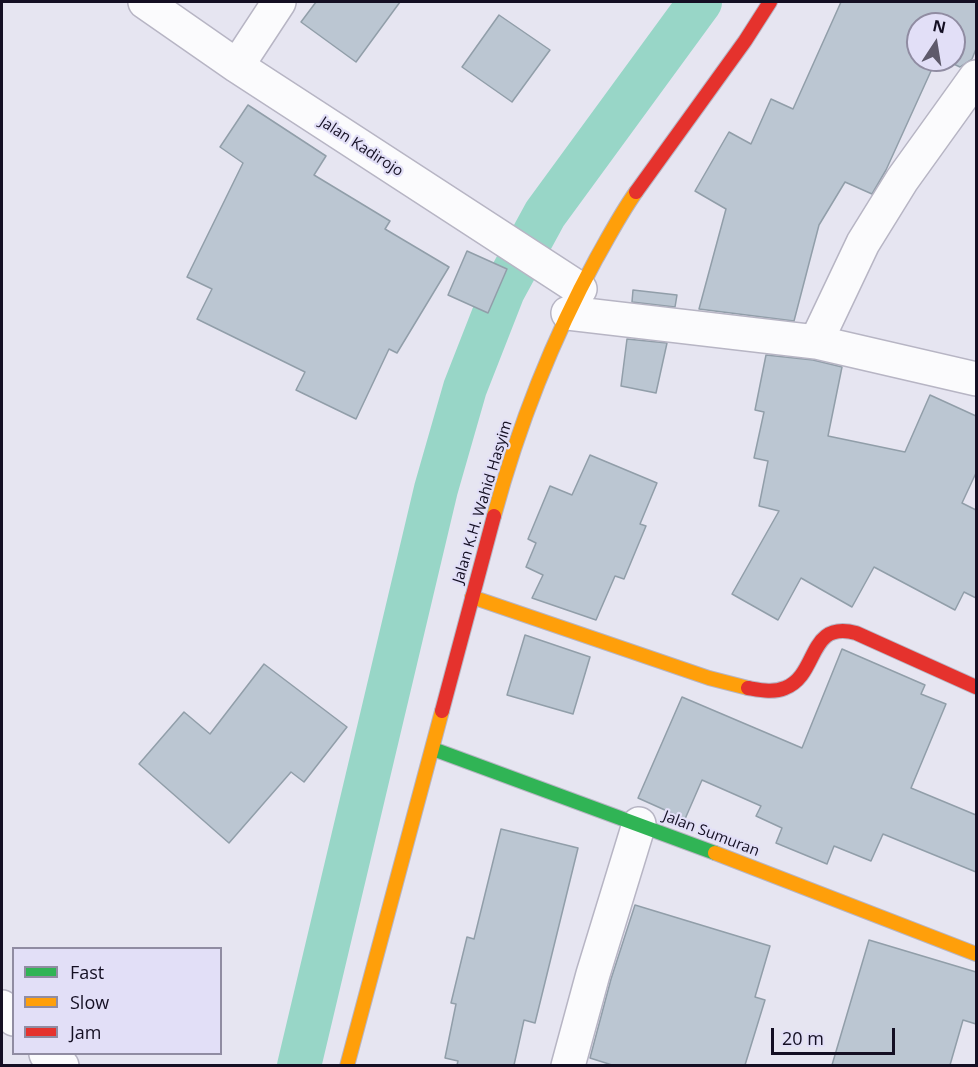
<!DOCTYPE html>
<style>
body{margin:0}
#map{position:relative;width:978px;height:1067px;overflow:hidden;background:#e6e5f1;font-family:"Open Sans",sans-serif}
canvas{display:block}
.frame{position:absolute;inset:0;border:3px solid #140f23;pointer-events:none}
.legend{position:absolute;left:12px;top:947px;width:210px;height:108px;box-sizing:border-box;background:#e2dff7;border:2px solid #908ca2;margin:0;padding:8px 10px;list-style:none;font-size:18px;color:#140f23}
.legend li{display:flex;align-items:center;gap:12px;height:30px}
.legend b{width:30px;border:2px solid #908ca2}
.north{position:absolute;left:906px;top:12px;width:60px;height:60px;box-sizing:border-box;background:#e2dff7;border:2px solid #908ca2;border-radius:50%;rotate:12deg;font-size:16px;font-weight:700;line-height:24px;text-align:center;color:#140f23}
.north::after{content:'';display:block;margin:auto;width:21px;height:27px;background:#5e5a6b;clip-path:polygon(50% 0,100% 100%,50% 72%,0 100%)}
.scale{position:absolute;left:771px;top:1028px;width:124px;height:27px;box-sizing:border-box;border:3px solid #140f23;border-top:0;padding-left:8px;font-size:18px;line-height:21px;white-space:nowrap;color:#140f23;-webkit-text-stroke:4px #e2dff7;paint-order:stroke}
</style>
<div id="map">
<canvas width="978" height="1067"></canvas>
<div class="frame"></div>
<ul class="legend">
<li><b style="height:8px;background:#30b455"></b>Fast</li>
<li><b style="height:8px;background:#ff9f0a"></b>Slow</li>
<li><b style="height:8px;background:#e5322d"></b>Jam</li>
</ul>
<div class="north">N</div>
<div class="scale">20 m</div>
</div>
<script>
const ctx = document.querySelector('canvas').getContext('2d');
ctx.lineJoin = 'round';
function strokePath(path, color, width, dash) {
  ctx.strokeStyle = color;
  ctx.lineWidth = width;
  ctx.lineCap = dash ? 'butt' : 'round';
  ctx.setLineDash(dash || []);
  ctx.stroke(path);
}
function fill(path, color) {
  ctx.fillStyle = color;
  ctx.fill(path, 'evenodd');
}
function write(font, color, halo, rows, align = 'center') {
  ctx.font = font + ' "Open Sans",sans-serif';
  ctx.lineWidth = 4.5;
  ctx.setLineDash([]);
  ctx.textBaseline = 'middle';
  ctx.strokeStyle = halo;
  ctx.fillStyle = color;
  for (const [text, x, y, turn = 0] of rows) {
    ctx.save();
    ctx.translate(x, y);
    ctx.rotate((+turn || 0) * Math.PI / 180);
    ctx.textAlign = isNaN(turn) ? turn : align;
    if (halo) ctx.strokeText(text, 0, 0);
    ctx.fillText(text, 0, 0);
    ctx.restore();
  }
}
const canal = new Path2D(`
 M299,1066L436,489L465,388L503,291L545,214L700,2`);
const building = new Path2D(`
 M316,2H400L356,62L301,22Z
 M841,2H976V49L972,59L960,67L945,60H954V24H918V60H936L886,170L872,194L845,182L819,225L794,321L699,309L726,209L695,191L729,132L751,144L771,99L793,109Z
 M499,15L550,50L512,102L462,67Z
 M248,105L326,156L314,175L390,221L385,229L449,267L397,353L389,349L356,419L296,390L305,372L197,319L212,289L187,277L243,163L220,147Z
 M467,251L507,269L488,313L448,295Z
 M633,290L677,295L675,307L632,302Z
 M627,339L667,343L656,393L621,386Z
 M766,355L813,360L842,367L828,436L905,452L930,395L976,416V473L962,503L976,510V598L964,592L955,610L874,567L852,607L801,578L778,620L732,594L779,511L759,506L768,461L754,458L764,412L755,410Z
 M590,455L657,483L640,524L646,526L624,579L615,576L596,620L532,598L543,575L526,567L536,543L528,539L550,486L572,495Z
 M525,635L590,657L573,714L507,695Z
 M842,649L925,685L921,694L946,704L911,788L976,815V872L883,834L871,861L834,846L827,864L776,843L782,828L756,816L761,806L702,780L685,819L638,798L682,697L802,748Z
 M264,664L347,727L304,782L291,772L229,843L139,764L184,712L210,734Z
 M501,829L578,848L535,1023L524,1020L514,1065H457L458,1061L445,1058L456,1004L451,1003L467,937L474,939Z
 M635,905L770,946L755,997L765,1000L745,1065H612L590,1058L611,979Z
 M869,940L976,972V1024L963,1020L950,1065H832Z`);
const street = new Path2D(`
 M145,2L237,66L580,289
 M237,66L279,2
 M976,77L902,180L863,243L816,342L976,379
 M568,313L816,342
 M2,1007L14,1019
 M46,1054L62,1066
 M568,1066L593,974L639,824`);
const fast = new Path2D(`
 M433,749L715,853`);
const slow = new Path2D(`
 M494,516C518,427 552,340 596,259C609,236 621,213 636,192
 M472,597L709,678L748,688
 M715,853L976,954
 M347,1066L442,711`);
const jam = new Path2D(`
 M636,192L745,41L770,2
 M748,688C760,690 773,693 785,688C819,675 807,620 856,633L976,687
 M442,711L494,516`);
const streetNames = [
 ["Jalan Kadirojo",361,147,33],
 ["Jalan K.H. Wahid Hasyim",483,502,-73],
 ["Jalan Sumuran",711,834,21]
];
strokePath(canal, '#98d6c7', 44);
fill(building, '#bbc6d2');
strokePath(building, '#919ea9', 1.5);
strokePath(street, '#b7b5c4', 36);
strokePath(fast, '#b7b5c4', 16);
strokePath(slow, '#b7b5c4', 16);
strokePath(jam, '#b7b5c4', 16);
strokePath(street, '#fbfbfd', 33);
strokePath(fast, '#30b455', 14);
strokePath(slow, '#ff9f0a', 14);
strokePath(jam, '#e5322d', 14);
write('15px', '#140f23', '#e2dff7', streetNames);
</script>
